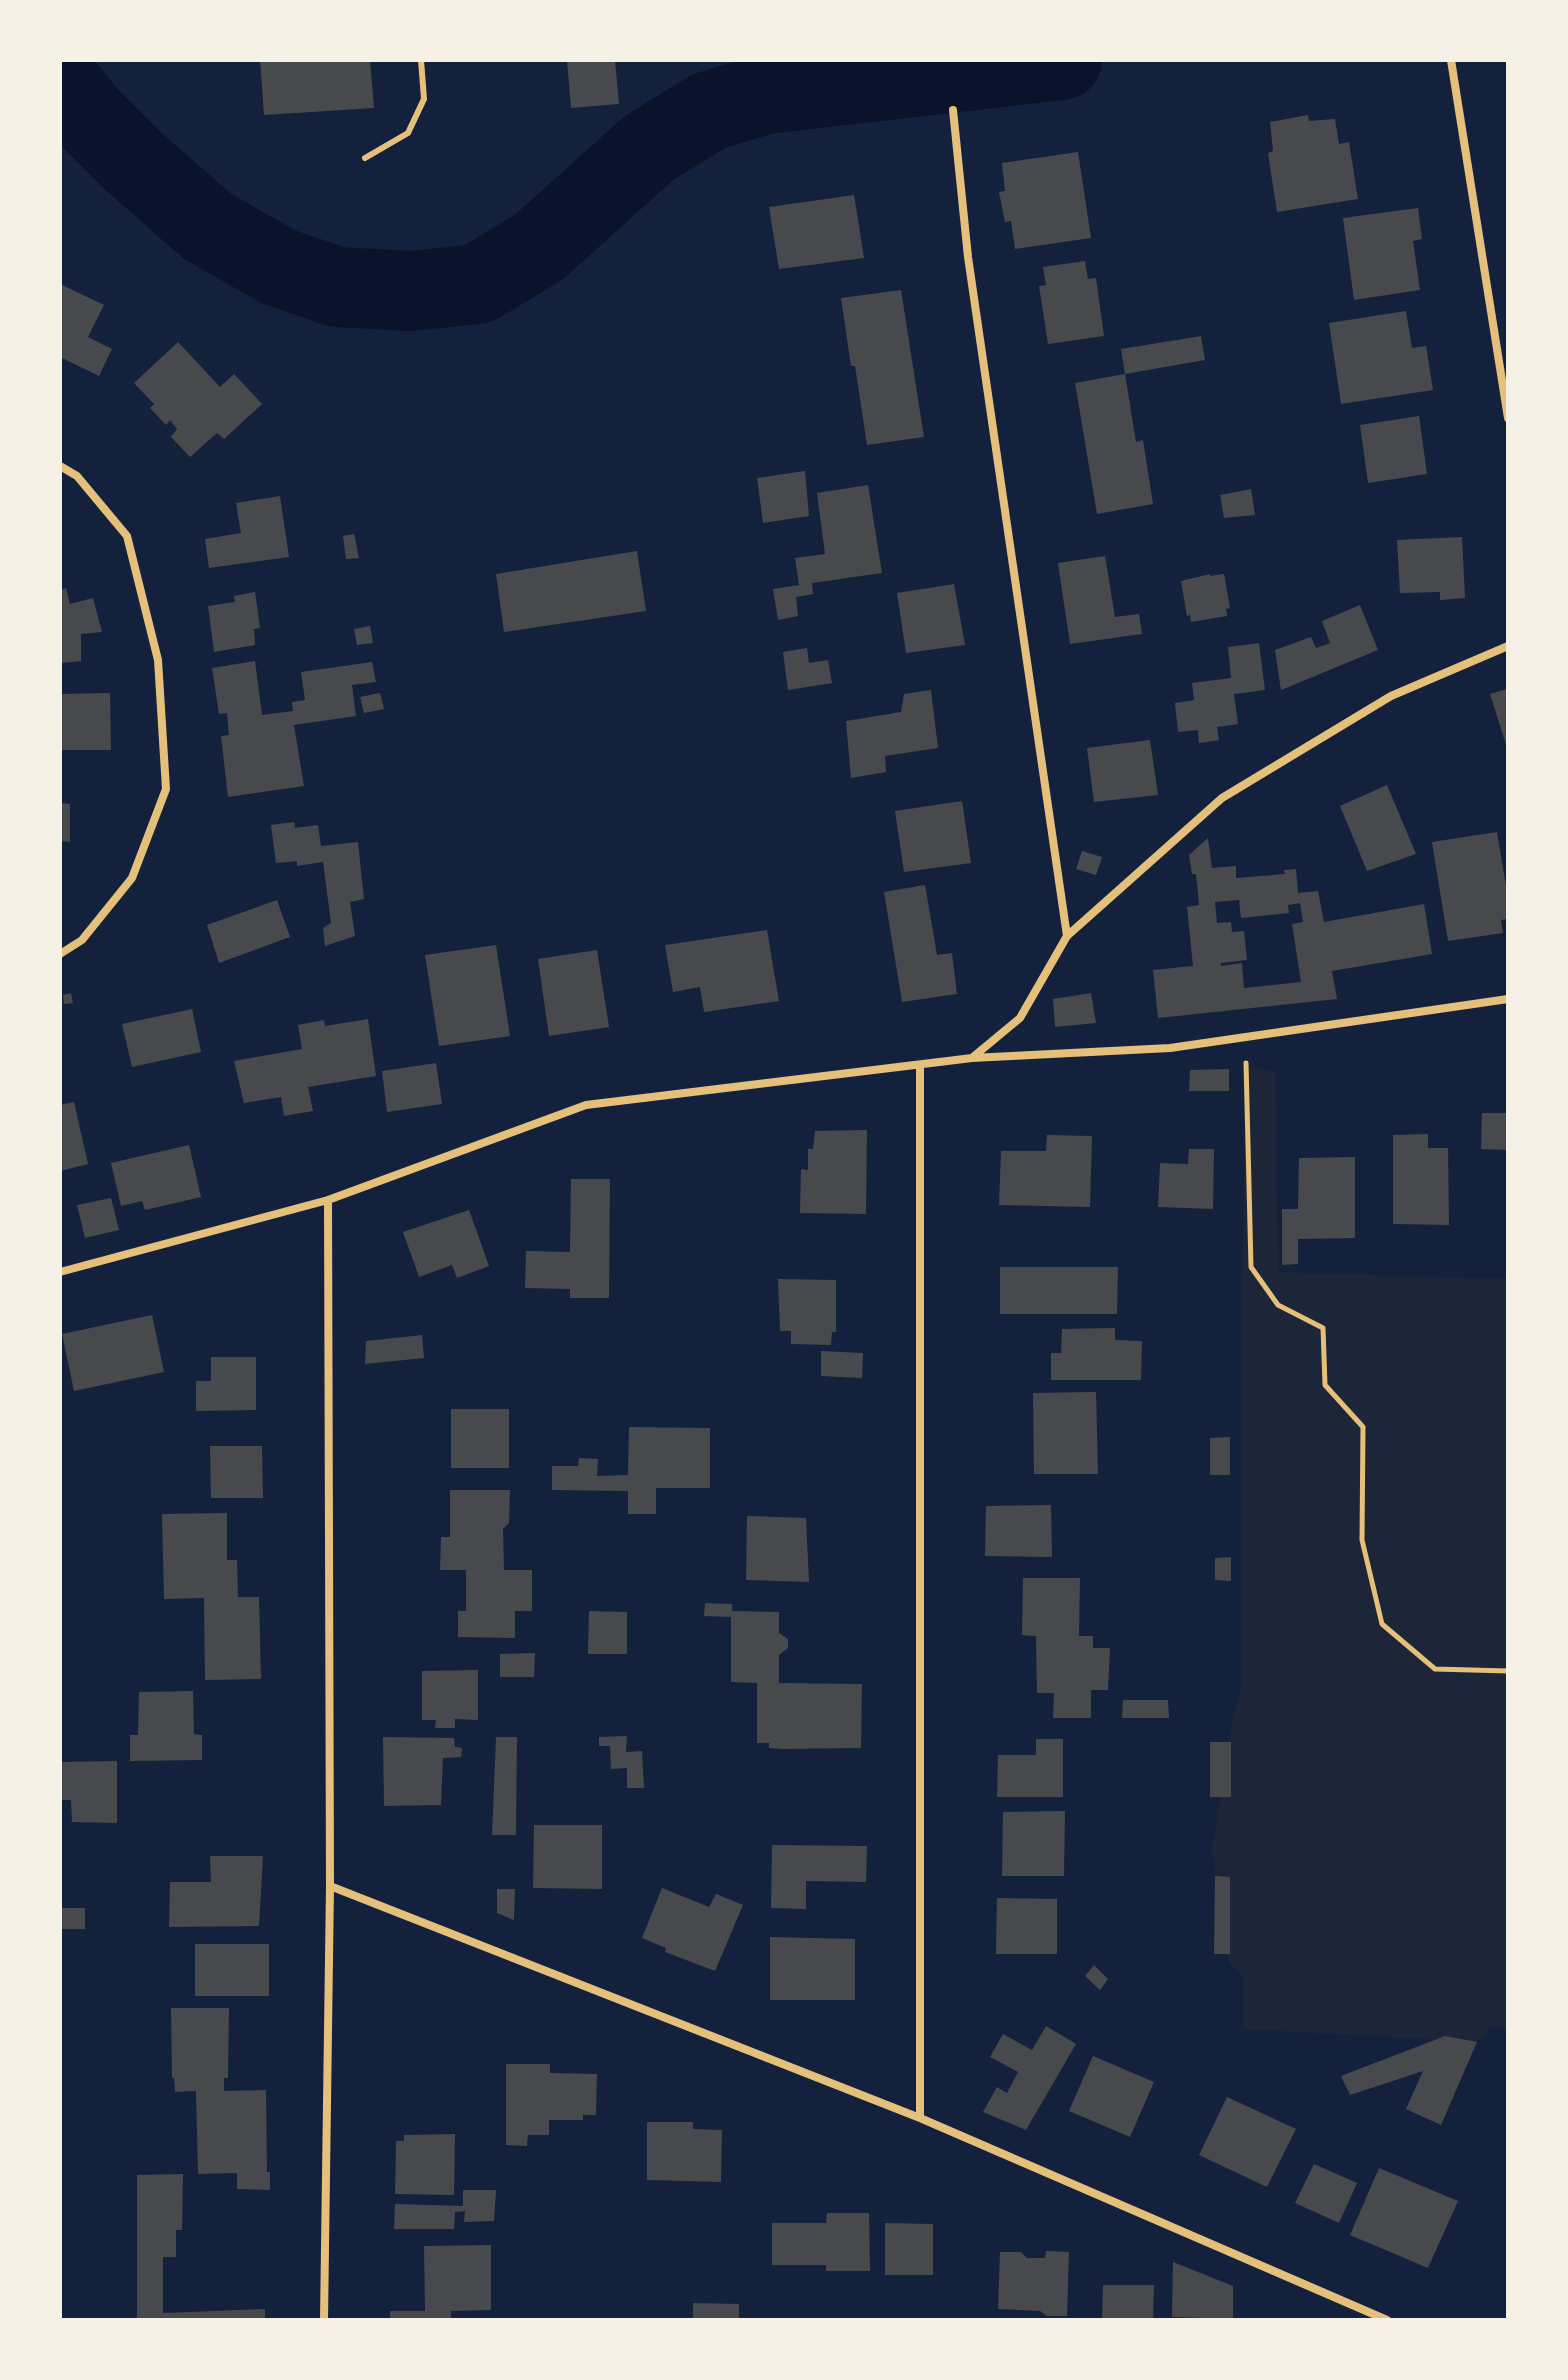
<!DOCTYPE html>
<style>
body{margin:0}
#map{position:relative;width:1568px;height:2380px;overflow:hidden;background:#14213d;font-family:"Fira Sans Condensed",sans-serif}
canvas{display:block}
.frame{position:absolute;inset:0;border:62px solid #f6f1e7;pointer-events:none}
</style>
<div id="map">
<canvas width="1568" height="2380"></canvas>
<div class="frame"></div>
</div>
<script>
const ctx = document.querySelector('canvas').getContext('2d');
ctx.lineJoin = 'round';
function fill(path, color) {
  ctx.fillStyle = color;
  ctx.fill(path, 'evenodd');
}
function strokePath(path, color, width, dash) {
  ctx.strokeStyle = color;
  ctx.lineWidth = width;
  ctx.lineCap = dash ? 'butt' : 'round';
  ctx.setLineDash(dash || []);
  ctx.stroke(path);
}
const green = new Path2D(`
 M1246,1066L1275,1071L1278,1272L1508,1279V2028H1491L1477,2042L1243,2029V1976L1229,1964L1212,1849L1232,1725L1242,1681L1241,1352Z`);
const river = new Path2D(`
 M60,81L87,115L133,161L207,226L279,267L337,287L411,291L478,284L539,247L649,148L709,111L766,94L1062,60`);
const building = new Path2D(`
 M260,60H370L374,108L264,115Z
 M567,60H615L619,104L571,108Z
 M1308,115L1309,121L1335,119L1339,144L1349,142L1358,199L1277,212L1268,153L1273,151L1270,122Z
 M1078,152L1091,238L1015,249L1011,221L1005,222L999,192L1005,191L1002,163Z
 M854,195L864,258L779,269L769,207Z
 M1418,208L1422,239L1413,241L1420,290L1354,300L1343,218Z
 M1085,261L1088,279L1096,278L1104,336L1048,344L1039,286L1046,285L1043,267Z
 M60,284L104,305L88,337L112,349L99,376L60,357Z
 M901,290L924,437L867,445L855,366H851L841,298Z
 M1406,311L1412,348L1426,346L1433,390L1341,404L1329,323Z
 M1201,336L1205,360L1125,374L1121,349Z
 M178,342L220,387L234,374L262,404L224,439L217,433L190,457L171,437L177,429L170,420L166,425L150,408L154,404L134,383Z
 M1125,374L1136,442L1143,440L1153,504L1097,514L1075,383Z
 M1419,416L1427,474L1368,483L1360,425Z
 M805,471L809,516L763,523L757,478Z
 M868,485L882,573L812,583L813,594L796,597L798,616L778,620L773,589L799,585L795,558L825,554L817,493Z
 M1251,489L1255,515L1224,518L1220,495Z
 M280,496L289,557L209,568L205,539L241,533L236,503Z
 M354,534L359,558L346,559L343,536Z
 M1462,537L1465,598L1440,600V592L1400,593L1397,540Z
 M637,551L646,611L504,632L496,574Z
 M1105,556L1115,617L1139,614L1142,634L1070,644L1058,563Z
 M1210,574V576L1224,574L1230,608L1226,609L1227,616L1191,622L1190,615L1187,616L1181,581Z
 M954,584L965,645L906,653L897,593Z
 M66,588L70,604L93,598L102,632L81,634V661L60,663V591Z
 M255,592L260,628L254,629L255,645L214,652L208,606L235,602L234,596Z
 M1360,605L1378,650L1281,690L1275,650L1311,637L1316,648L1330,643L1322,621Z
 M370,626L373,643L357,645L354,629Z
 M1259,643L1265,690L1234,694L1238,724L1217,727L1219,740L1199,743L1198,730L1178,732L1175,703L1194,700L1192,683L1231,678L1228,647Z
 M807,648L809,663L828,660L832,683L788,690L783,652Z
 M255,661L262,715L293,711L292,702L305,700L301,672L372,662L376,682L352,685L356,716L294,725L304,786L228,797L221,736L229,735L227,713L219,714L212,668Z
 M1507,689L1508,693L1507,748L1490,694Z
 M931,690L938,748L885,756L886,772L851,778L846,721L901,712L904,694Z
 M110,693L111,750H60V694Z
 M380,693L384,709L364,713L360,697Z
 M1150,740L1158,795L1094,802L1087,748Z
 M1387,785L1416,854L1367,871L1340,806Z
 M962,801L971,863L904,872L895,811Z
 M60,803L70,804V842L60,841Z
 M294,822L295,828L318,825L321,846L358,842L364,899L350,902L355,936L325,946L323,928L331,923L323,862L297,866V861L276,863L271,825Z
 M1497,832L1508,898V919L1501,920L1503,933L1448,941L1432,842Z
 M1208,838L1212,868L1236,866V878L1285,874L1284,870L1296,869L1298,893L1318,891L1324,922L1424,904L1432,954L1332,971L1337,999L1158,1018L1153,970L1193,966L1187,907L1199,905L1196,874H1192L1189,855ZM1239,900L1241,918L1289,913L1288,905L1300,903L1303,922L1292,924L1301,982L1244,988L1242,963L1221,966V963L1247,960L1244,931L1232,932L1231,922L1217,923L1215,902Z
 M1082,851L1102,857L1096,875L1076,869Z
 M925,885L937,955L952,953L957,994L902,1002L884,892Z
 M277,900L290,937L219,963L207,925Z
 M767,930L779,1001L704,1012L700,987L673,992L665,945Z
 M496,945L510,1036L439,1046L425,955Z
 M597,950L609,1027L549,1036L538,959Z
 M71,993L73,1003L64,1004L63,995Z
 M1091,993L1096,1023L1055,1027L1053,999Z
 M192,1009L201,1052L132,1067L122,1024Z
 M368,1019L376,1076L308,1087L313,1111L284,1116L281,1097L244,1103L234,1061L302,1049L298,1025L324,1020L325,1026Z
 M436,1063L442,1104L387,1112L382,1071Z
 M1229,1069V1091H1189L1190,1070Z
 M74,1102L88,1164L60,1171V1105Z
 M1482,1113H1508V1150L1481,1149Z
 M867,1130L866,1214L800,1213L801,1169L808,1170V1149H813L815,1131Z
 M1428,1134V1148H1448L1449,1225L1393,1224V1135Z
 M1047,1135L1092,1136L1090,1207L999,1205L1001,1151H1046Z
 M189,1145L201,1197L145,1210L142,1201L121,1206L111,1163Z
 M1189,1149H1214L1213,1209L1158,1207L1160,1163L1188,1164Z
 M1355,1157V1238L1298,1239V1264L1282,1265V1209H1298L1299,1158Z
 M571,1179H610L609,1298H570V1289L525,1288L526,1251L570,1252Z
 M111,1198L119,1230L85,1238L77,1205Z
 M469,1210L489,1266L457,1278L452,1265L419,1277L403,1232Z
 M1000,1267H1118L1117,1314H1000Z
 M778,1279L836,1280V1332H832L831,1345L791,1344V1331H780Z
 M152,1315L164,1372L74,1391L62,1334Z
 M1115,1328V1340L1142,1341L1141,1380H1051V1353H1061L1062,1329Z
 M422,1335L424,1358L365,1364L366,1341Z
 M821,1351L863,1353L862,1378L821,1376Z
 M211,1357H256V1410L196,1411V1381H211Z
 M1096,1392L1098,1474H1034L1033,1393Z
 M451,1409H509V1468H451Z
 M629,1427L710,1428V1488H656V1514H628V1491L552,1490V1466H578L579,1458L598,1459L597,1476L628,1475Z
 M1230,1437V1475H1210V1438Z
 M210,1446H262L263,1498H211Z
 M450,1490H510L509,1523L503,1529L504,1570H532V1611H515V1638L458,1637V1611H466V1570H440L441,1537H450Z
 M1051,1505L1052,1557L985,1556L986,1506Z
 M227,1513V1560H237L238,1597H259L261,1679L205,1680L204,1598L164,1599L162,1514Z
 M747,1516L806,1518L809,1582L746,1580Z
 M1231,1557V1581L1215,1580V1558Z
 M1023,1578H1080L1079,1636H1093V1648H1110L1108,1690H1091V1718H1053L1054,1693H1037L1036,1636L1022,1635Z
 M705,1603L732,1604V1611L779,1612V1633L788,1639V1648L779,1655V1683L862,1684L861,1748L781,1749L769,1748V1743H757V1683L731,1682V1617L704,1616Z
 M589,1611L627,1612V1654H588Z
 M535,1653L534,1677H500V1654Z
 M478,1670V1720L455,1719V1728H435L436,1720H422V1671Z
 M193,1691L194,1734L202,1735V1760L130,1761V1735H138L139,1692Z
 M1123,1700H1168L1169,1718H1122Z
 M627,1736L626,1752L642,1751L644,1788H627V1768L611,1769L610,1746H599V1737Z
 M383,1737L454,1738L455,1747L462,1748L461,1757L443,1758L441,1805L384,1806Z
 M496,1737H517L516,1835H492Z
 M1036,1739H1063V1797H997L998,1755H1036Z
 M1210,1742H1231V1797H1210Z
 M117,1761V1823L72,1822L71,1800H62V1762Z
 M1065,1811L1064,1876H1002L1003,1812Z
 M534,1825H602V1889L533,1888Z
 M772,1845L867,1846L866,1882L806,1881V1909L771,1908Z
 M210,1856H263L259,1926L169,1927L170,1882H211Z
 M1215,1876L1230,1877V1954H1214Z
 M662,1888L709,1907L716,1894L743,1905L715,1971L665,1952L666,1948L642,1938Z
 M497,1889H515L514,1920L497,1913Z
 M997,1898L1057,1899V1954H996Z
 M60,1908H85V1929H60Z
 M770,1937L855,1939V2000H770Z
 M195,1944H269V1996H195Z
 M1094,1965L1108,1979L1100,1990L1085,1976Z
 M171,2008H229L228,2078H224V2091L266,2090L267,2172H270V2190L237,2189V2173L198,2174L196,2091L175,2092L174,2078H172Z
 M1046,2026L1076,2044L1026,2130L983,2112L997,2087L1007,2093L1018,2072L990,2057L1003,2034L1032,2050Z
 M1445,2036L1477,2042L1441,2125L1406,2109L1423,2071L1350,2095L1341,2076Z
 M1093,2056L1154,2082L1130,2137L1069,2111Z
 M506,2064H550V2073L597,2074L596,2115H583V2120H549V2135H528L527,2146L506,2145Z
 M1227,2097L1296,2129L1267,2187L1199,2155Z
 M647,2122H693V2129L722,2130L721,2182L647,2180Z
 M455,2134L454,2195L395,2194L396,2141H404V2135Z
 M1314,2164L1357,2183L1339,2223L1295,2203Z
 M1379,2168L1458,2201L1428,2268L1350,2235Z
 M183,2174L182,2230H176V2257H163V2313L265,2309V2320H137V2175Z
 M463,2190H496L494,2221L464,2222L465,2211L455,2212L454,2229H394L395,2204L463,2206Z
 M827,2213H869L870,2271H826V2265H772V2223H826Z
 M885,2223L933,2224V2275H885Z
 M491,2245V2310L451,2311V2320H390V2311H425L424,2246Z
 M1046,2251L1069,2252L1067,2316H1047L1040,2311L998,2309L1000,2252H1021L1027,2258H1045Z
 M1173,2262L1233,2286V2319L1172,2317Z
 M1103,2285H1154L1153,2320H1102Z
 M693,2303L739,2304V2320H693Z`);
const path = new Path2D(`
 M1246,1063L1251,1267L1278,1305L1323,1328L1325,1385L1363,1427L1362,1540L1382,1624L1435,1669L1508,1671`);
const service = new Path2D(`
 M365,158L408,133L424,99L421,60`);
const minor = new Path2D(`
 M1451,60L1508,418
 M953,110L968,257L1067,936
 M60,466L77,476L127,536L158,660L166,789L132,878L82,940L60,954
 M973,1057L1020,1018L1067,936L1222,798L1391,696L1508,646
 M60,1272L328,1200L586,1105L972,1058L1170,1048L1508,999
 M330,1886L920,2118L1387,2320
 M920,2118V1065
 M324,2320L330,1886L328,1200`);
fill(green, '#1d2539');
strokePath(river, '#0b132b', 80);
fill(building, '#48494c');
strokePath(path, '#e5c07b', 5);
strokePath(service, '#e5c07b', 6);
strokePath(minor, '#e5c07b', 8);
</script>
